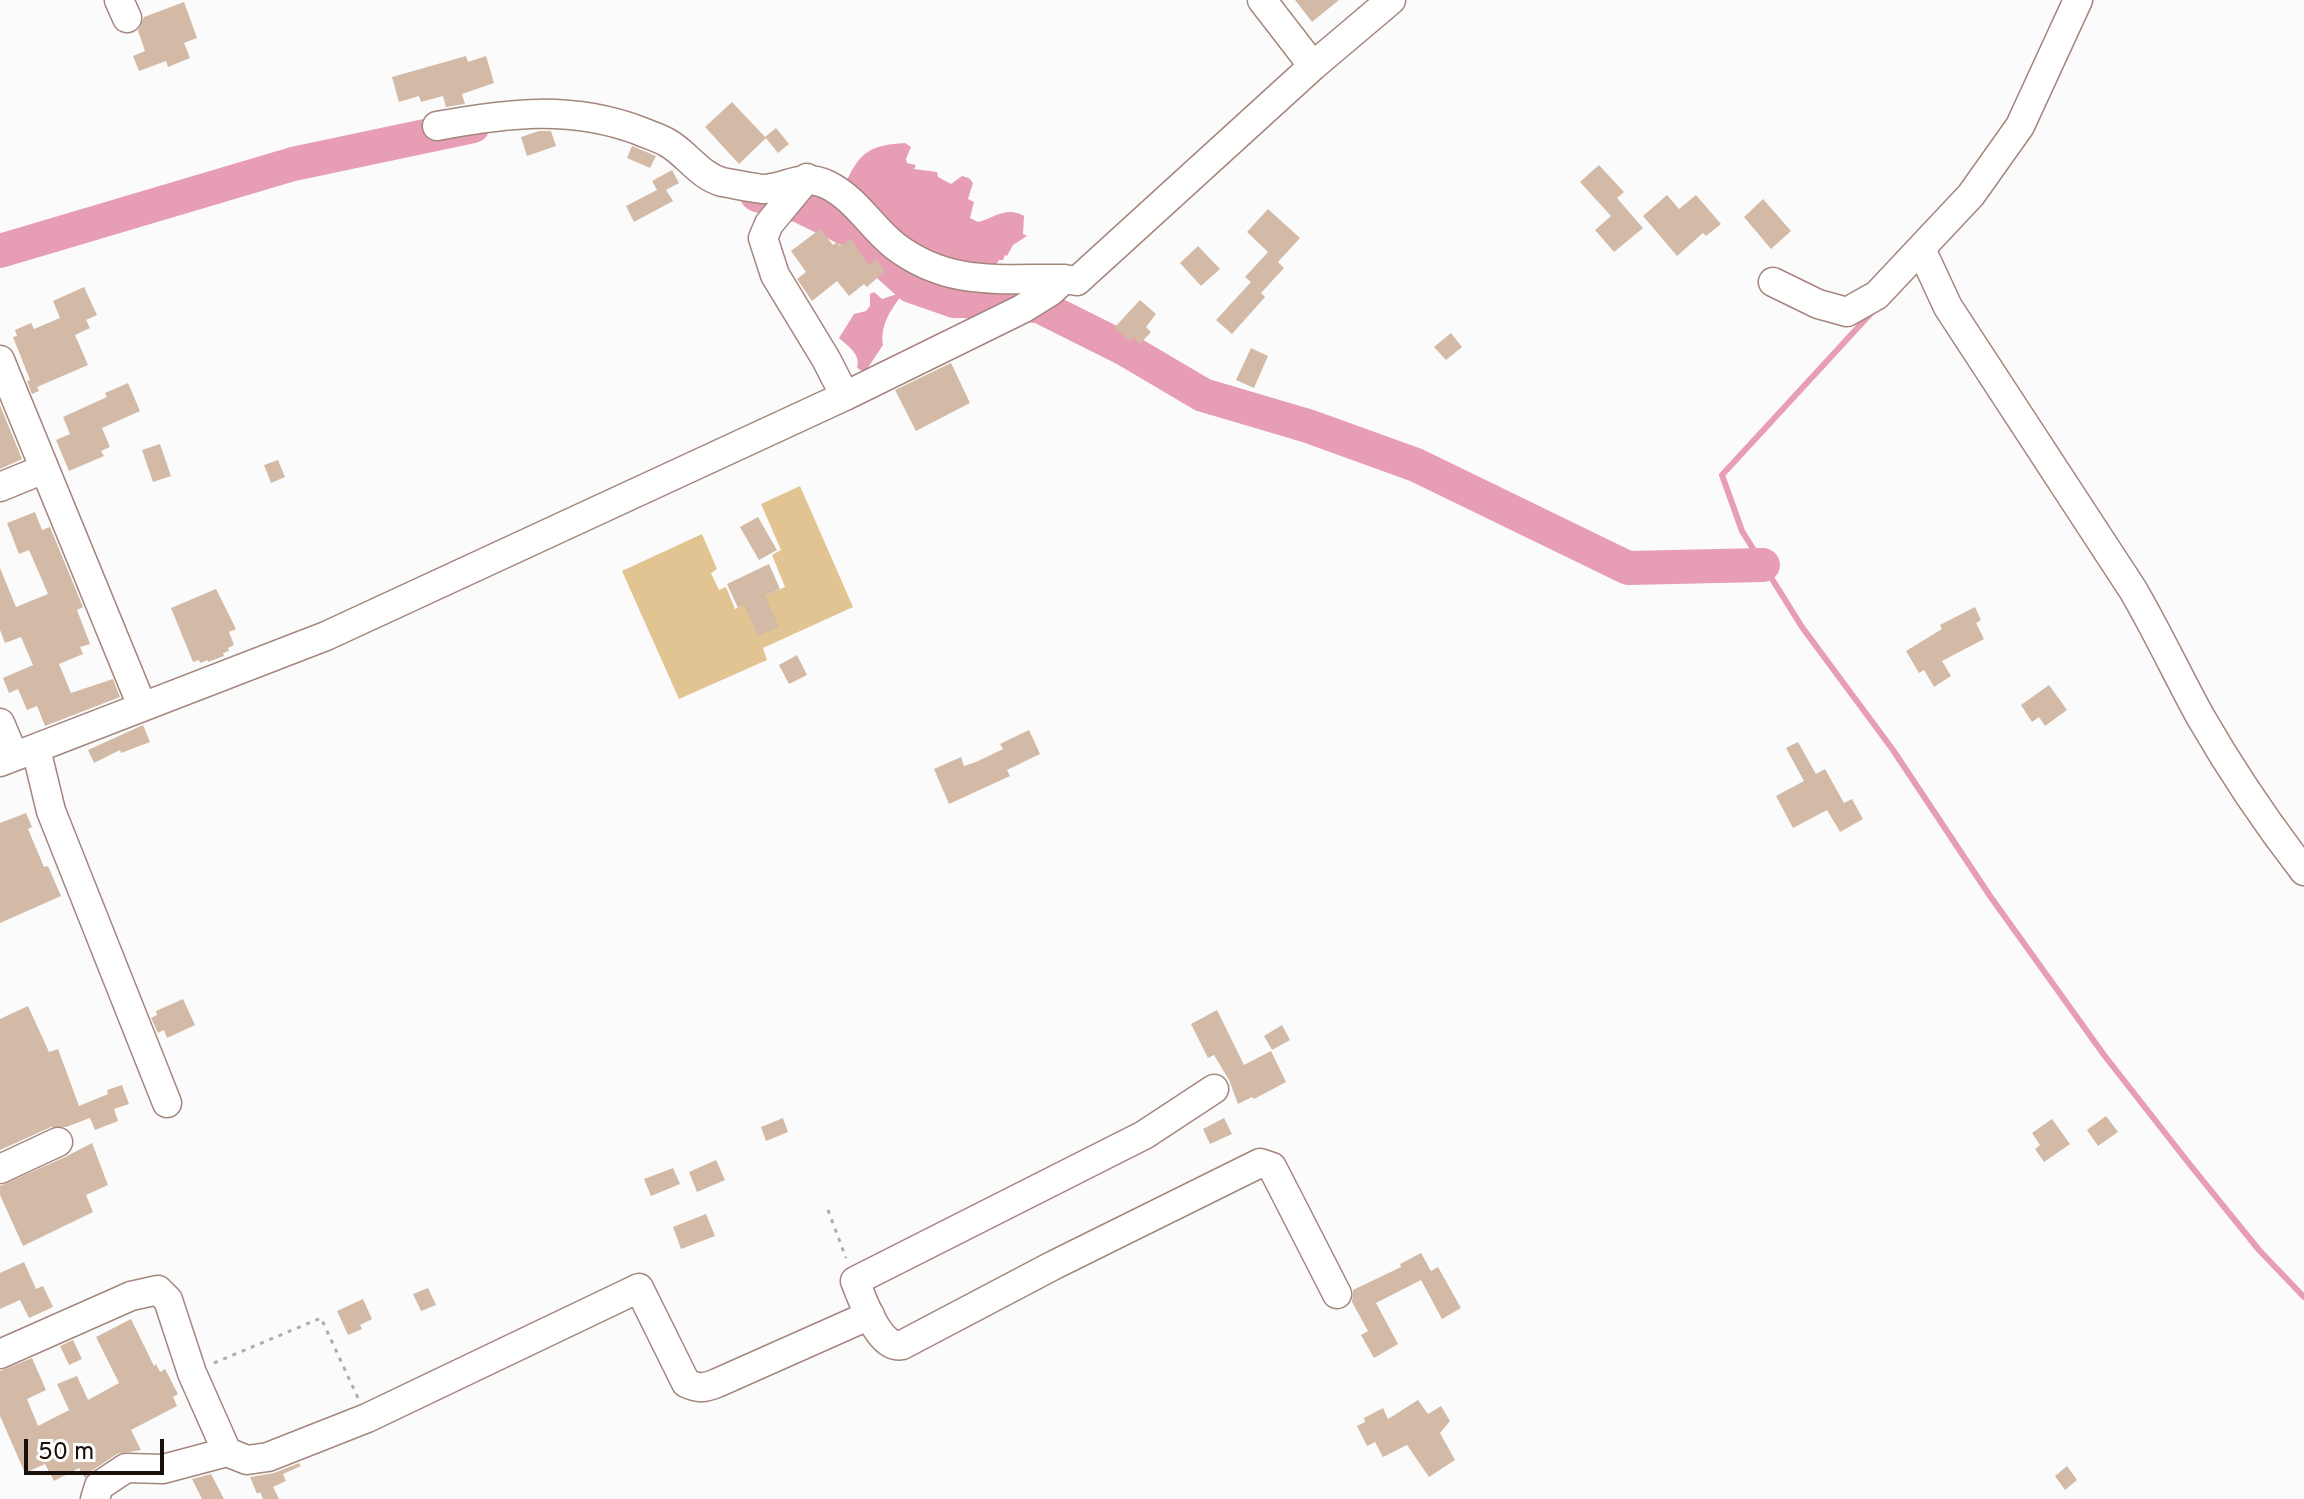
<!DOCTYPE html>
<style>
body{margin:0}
#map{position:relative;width:2304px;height:1499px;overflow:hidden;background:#fbfbfb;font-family:Overpass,sans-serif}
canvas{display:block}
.scale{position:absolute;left:24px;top:1439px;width:140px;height:36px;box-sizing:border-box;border:4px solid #190f0b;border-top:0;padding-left:10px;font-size:24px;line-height:28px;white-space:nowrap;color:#190f0b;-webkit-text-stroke:6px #fff;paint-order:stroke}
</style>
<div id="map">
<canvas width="2304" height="1499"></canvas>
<div class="scale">50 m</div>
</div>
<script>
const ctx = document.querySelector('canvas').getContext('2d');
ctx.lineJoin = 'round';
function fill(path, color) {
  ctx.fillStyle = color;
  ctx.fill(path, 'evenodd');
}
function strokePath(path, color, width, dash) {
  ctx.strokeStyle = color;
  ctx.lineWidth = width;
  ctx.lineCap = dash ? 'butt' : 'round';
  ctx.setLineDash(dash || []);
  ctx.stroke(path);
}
const green = new Path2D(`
 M800,486L853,607L763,648L767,660L679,699L622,571L702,534L717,569L711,573L719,590L726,587L735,609L785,587L772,555L781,550L761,504Z`);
const water = new Path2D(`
 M905,143L911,147L906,159L907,163L916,165L914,169L937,172L938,177L951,184L962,176L969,178L973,183L968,199L974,202L970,218L978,222C995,218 1006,206 1024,216L1023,234L1027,236L1013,245L1007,256L1005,255L1003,260H999L992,272L947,264L900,235L846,182C860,152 870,145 905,143Z
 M874,292L882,299L900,293L901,296C890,311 880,326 883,345L865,372L857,368C861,354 849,347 839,338L854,314L866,311L870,306V294Z`);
const stream = new Path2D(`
 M1874,310L1722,475L1742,531L1802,627L1893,750L1990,896L2104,1055L2191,1166L2259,1250L2304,1297`);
const river = new Path2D(`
 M757,195L800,206L849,230L911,286L954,301L1008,302L1041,307L1125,349L1203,395L1308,426L1416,465L1628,568L1763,565
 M0,251L293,164L473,126`);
const building = new Path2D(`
 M1295,0H1339L1312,22Z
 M184,2L197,38L184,43L190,58L168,67L166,61L139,71L133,56L145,51L138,31L144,17Z
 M466,56L468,62L486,56L494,83L462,94L465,104L446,107L443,96L421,102L419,96L399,102L392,77Z
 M732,102L766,138L739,164L705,127Z
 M776,128L789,144L778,153L765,137Z
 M539,131H551L556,146L527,156L521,137Z
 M632,146L656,156L650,168L627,158Z
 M1599,165L1624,192L1617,198L1643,228L1614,252L1595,230L1611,216L1580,182Z
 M672,170L679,183L666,190L673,201L634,222L626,206L657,190L652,181Z
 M1667,195L1679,209L1696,195L1721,224L1706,236L1703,233L1677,256L1643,216Z
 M1763,199L1791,231L1771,249L1744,217Z
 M1268,209L1300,238L1278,262L1284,268L1261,293L1265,297L1232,334L1216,320L1251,282L1245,277L1268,252L1247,232Z
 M820,229L833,245L837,242L840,246L851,239L869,265L876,259L885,271L867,287L864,284L849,296L837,281L812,301L797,279L806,272L791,251Z
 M1198,246L1220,269L1201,286L1180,263Z
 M84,287L97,315L86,320L90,328L75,335L88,365L37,387L39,391L32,394L27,381L30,380L13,337L17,336L15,330L31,323L34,329L60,318L53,301Z
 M1140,300L1156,314L1146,327L1151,332L1140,344L1133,337L1130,341L1114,328Z
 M1451,333L1462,347L1446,360L1434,347Z
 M1251,348L1268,356L1254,388L1236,380Z
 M951,363L970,403L916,431L895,390Z
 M128,383L140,411L102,428L110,447L101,451L104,456L69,471L56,440L70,434L63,417L107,397L105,393Z
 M0,405L22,459L0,469Z
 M160,444L171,476L153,482L142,450Z
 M278,460L285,477L271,483L264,465Z
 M35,512L42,530L50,527L83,607L77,610L90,644L80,647L83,654L59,664L71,693L113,679L120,697L45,726L37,706L27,710L18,689L9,693L3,678L33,665L21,637L5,643L0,630V568L16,607L48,594L29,550L19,554L7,523Z
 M758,517L777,550L759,560L740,527Z
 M769,564L780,589L765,596L779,627L758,636L744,605L738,608L727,584Z
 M216,589L236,629L229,632L234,645L228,648L229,651L223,653L224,656L208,662V660L200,663L199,660L193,662L171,608Z
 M1975,607L1981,620L1976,623L1984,639L1942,661L1951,676L1934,687L1924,670L1919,673L1906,651L1942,629L1940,625Z
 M797,655L807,675L789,684L779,665Z
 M2049,685L2067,710L2045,726L2039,717L2032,722L2021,705Z
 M143,725L150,742L121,753L120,750L94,763L88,750Z
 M1029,730L1040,754L1007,770L1010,776L949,804L934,769L961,757L964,766L976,762L1003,749L1000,744Z
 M1798,742L1816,774L1825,769L1844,803L1852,799L1863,819L1840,832L1827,810L1793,828L1776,796L1804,781L1786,748Z
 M26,813L32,827L28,829L44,867L48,866L61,896L0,923V823Z
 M183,999L195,1025L167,1038L164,1030L158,1033L151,1018L157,1015L156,1011Z
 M28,1006L49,1052L58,1049L79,1106L108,1094L107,1090L122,1085L129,1104L114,1109L118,1121L95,1130L90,1118L66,1127H51L0,1150V1019Z
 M1217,1010L1244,1065L1271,1051L1286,1082L1254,1099L1252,1097L1238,1104L1229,1080L1214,1055L1208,1058L1191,1024Z
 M1282,1025L1290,1040L1272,1050L1264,1036Z
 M2106,1116L2118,1132L2098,1146L2087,1130Z
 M783,1118L788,1132L766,1141L761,1127Z
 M1224,1118L1232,1134L1210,1144L1203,1129Z
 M2052,1119L2070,1144L2044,1162L2035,1149L2040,1145L2032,1133Z
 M92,1143L108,1185L86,1195L93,1212L23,1246L0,1195V1186L65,1157Z
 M716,1160L725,1180L697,1192L689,1172Z
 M673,1168L680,1184L651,1196L644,1179Z
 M706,1214L715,1236L681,1249L673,1227Z
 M1421,1253L1431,1271L1438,1267L1461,1308L1442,1319L1421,1280L1376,1303L1398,1344L1374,1358L1361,1335L1368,1331L1352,1302L1353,1290L1401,1267L1400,1264Z
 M24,1262L36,1289L43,1286L53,1307L29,1318L20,1300L0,1309V1273Z
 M428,1288L436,1305L421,1311L413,1294Z
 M363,1299L372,1319L360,1325L362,1329L348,1335L337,1311Z
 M131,1319L154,1366L156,1364L160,1372L165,1369L178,1394L173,1397L177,1406L131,1430L141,1450L117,1454L90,1472L85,1478L79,1468L54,1481L45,1464L25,1473L0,1416V1371L32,1358L46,1390L27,1399L38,1426L69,1410L57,1384L77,1376L88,1400L119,1383L96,1337Z
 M73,1340L82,1359L69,1365L60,1346Z
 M1418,1400L1428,1414L1441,1406L1450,1421L1440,1433L1455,1460L1429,1477L1407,1445L1383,1457L1375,1442L1367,1446L1357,1426L1365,1422L1364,1418L1383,1408L1388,1419Z
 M299,1463L301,1466L283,1474L286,1481L273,1487L279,1499H263L260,1492L257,1494L250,1477L274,1473Z
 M2067,1466L2077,1480L2065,1490L2055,1476Z
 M211,1474L224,1499H202L192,1479Z`);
const path = new Path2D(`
 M828,1210L846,1258
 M214,1363L321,1318L358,1398`);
const minor = new Path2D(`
 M119,0L127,18
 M1262,0L1313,66
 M437,126C508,113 571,105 640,131C649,135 660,138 668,143C687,154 700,176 722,182C729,183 757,189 764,189C789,188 801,172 828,185C856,199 872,228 895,246C949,287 1000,278 1064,279
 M807,178L769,224L763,238L775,275L826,359L845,396
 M1921,249L1948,307L2133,590C2157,631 2177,674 2200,716C2231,770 2266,822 2304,871
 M1773,282L1818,304L1847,312L1877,295L1971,195L2020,126L2078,0
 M0,360L142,706
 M0,487L44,469
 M0,723L14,756
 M36,749L51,811L167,1103
 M0,762L326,636L845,396L1022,309L1051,291L1064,279L1077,281L1313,66L1391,0
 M1214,1089L1144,1135L855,1281C862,1298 879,1350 902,1345L1054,1265L1260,1163L1272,1167L1337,1294
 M0,1169L58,1142
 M0,1354L131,1296L158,1290L168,1300L192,1373L227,1452
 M95,1499L99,1486L126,1468L163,1469L227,1452L247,1460L268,1457L367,1418L639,1288L686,1383C699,1389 705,1388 717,1383L870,1315`);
fill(green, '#e2c492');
fill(water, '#e79db3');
strokePath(stream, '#e79db3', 6);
strokePath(river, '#e79db3', 34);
fill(building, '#d3baa6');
strokePath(minor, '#a4867c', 31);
strokePath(path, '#afacab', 3, [4, 6]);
strokePath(minor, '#fff', 28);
</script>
